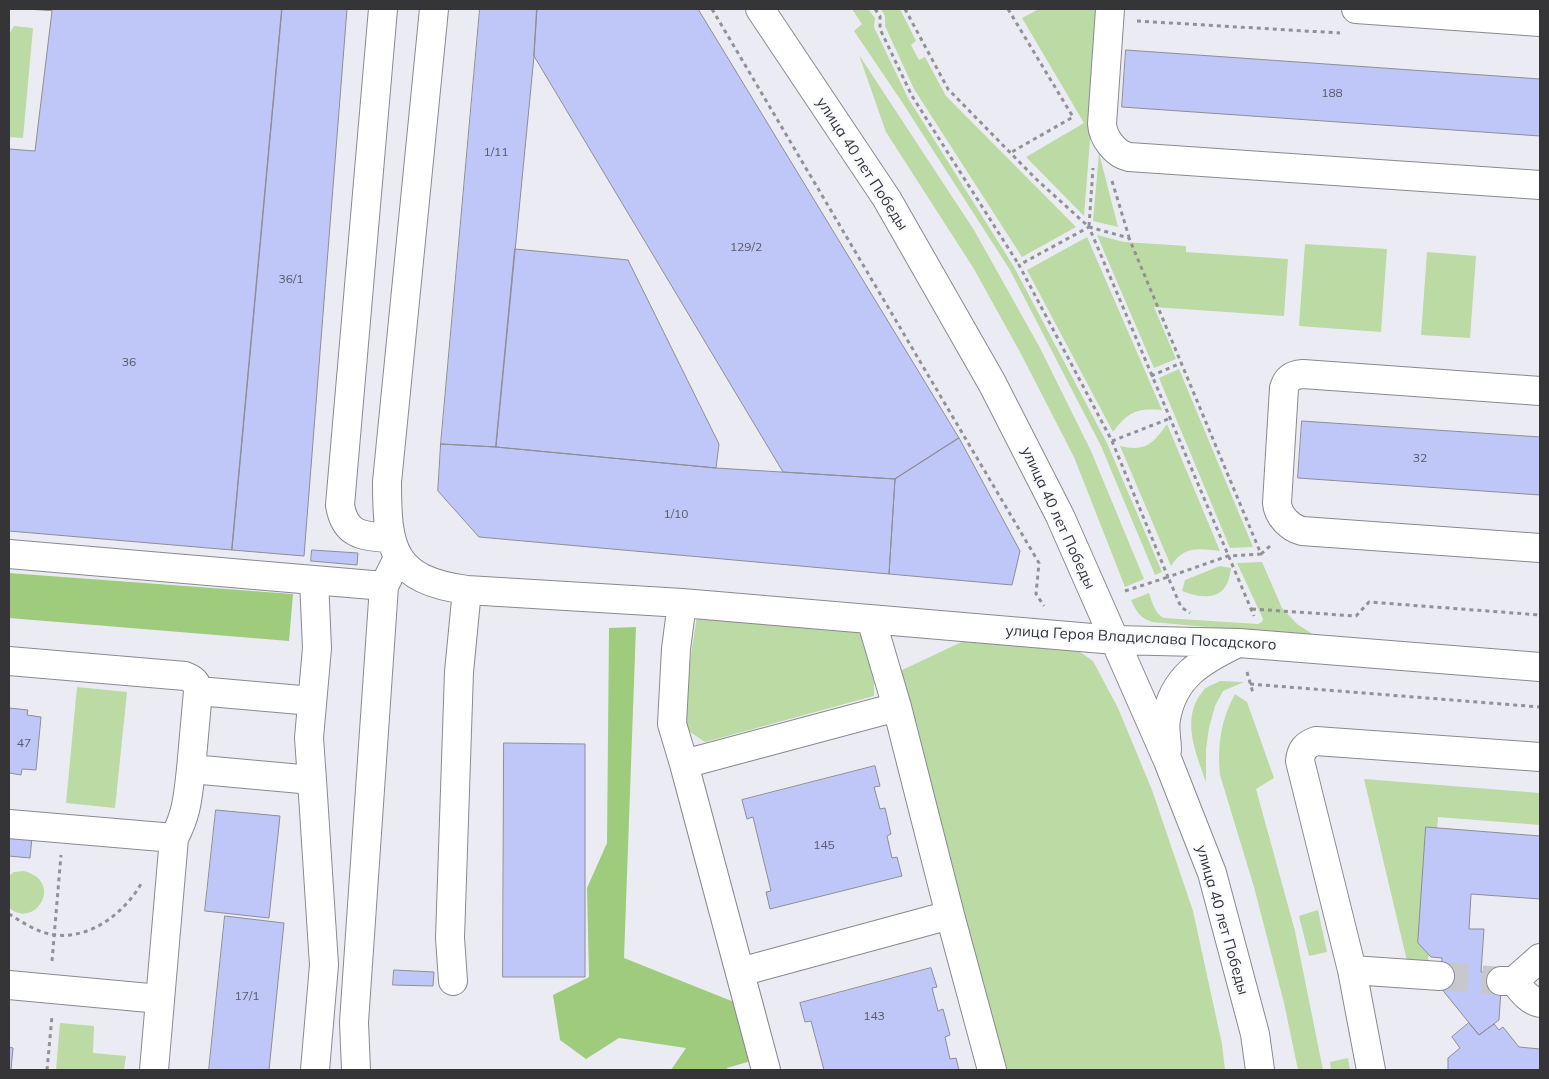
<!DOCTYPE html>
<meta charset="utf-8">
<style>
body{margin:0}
#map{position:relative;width:1549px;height:1079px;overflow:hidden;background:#ebecf3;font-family:Mulish,sans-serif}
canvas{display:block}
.frame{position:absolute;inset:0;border:10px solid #353538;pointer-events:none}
</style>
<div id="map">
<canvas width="1549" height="1079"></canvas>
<div class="frame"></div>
</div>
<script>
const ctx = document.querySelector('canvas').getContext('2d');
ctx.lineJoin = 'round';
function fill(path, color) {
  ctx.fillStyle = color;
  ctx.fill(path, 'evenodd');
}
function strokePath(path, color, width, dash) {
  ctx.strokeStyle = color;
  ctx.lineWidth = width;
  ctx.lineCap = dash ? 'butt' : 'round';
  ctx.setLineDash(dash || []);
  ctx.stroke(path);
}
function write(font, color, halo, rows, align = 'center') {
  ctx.font = font + ' Mulish,sans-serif';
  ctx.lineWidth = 5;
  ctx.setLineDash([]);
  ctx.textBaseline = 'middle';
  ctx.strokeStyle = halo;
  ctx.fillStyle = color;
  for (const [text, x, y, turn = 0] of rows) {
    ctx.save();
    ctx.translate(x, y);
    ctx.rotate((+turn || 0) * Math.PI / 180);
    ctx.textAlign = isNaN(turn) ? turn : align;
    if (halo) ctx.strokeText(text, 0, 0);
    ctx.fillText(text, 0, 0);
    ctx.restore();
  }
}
const green = new Path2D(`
 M852,9H868L875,18L874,27L908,98L1014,267L1107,443L1162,572L1155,575L1101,446L1010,270L902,102L854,31L862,24Z
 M881,9H900L916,41L911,45L919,60L925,57L946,96L1076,227L1022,257L914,89L885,26V16Z
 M1039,9H1104L1094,90L1084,216L1026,157L1084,123L1022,18Z
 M14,26L33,28L23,138L9,137V34Z
 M859,55L974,230L1040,348L1091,451L1144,579L1125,587L1074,457L1021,354L974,269L886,132Z
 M1099,153L1118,227L1093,221Z
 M1097,235L1124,242L1186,246V252L1288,259L1284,316L1154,307L1176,359L1154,368Z
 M1087,237L1162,410C1137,408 1128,412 1113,432L1027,270Z
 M1305,244L1387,249L1381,332L1299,326Z
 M1427,252L1476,256L1470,338L1421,335Z
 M1179,369L1253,547L1230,548L1159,378Z
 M1167,424L1220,551C1198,549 1185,545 1171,566L1120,446C1145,452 1153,444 1167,424Z
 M1262,562L1282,608L1297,624L1317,637L1152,622C1140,618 1136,611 1131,600L1149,593C1152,602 1155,614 1164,618L1258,624L1262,622L1263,619L1237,563Z
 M1220,566L1231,568C1228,599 1208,601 1182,591L1185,580Z
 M697,616L859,628L874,682V696L705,742L687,730L683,706Z
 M968,639L1071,646L1093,661L1118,708L1152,790L1193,911L1222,1044L1225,1070H1005L900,671Z
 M1220,681L1244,682L1223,691L1215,706L1209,728L1206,749V782C1196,753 1180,718 1203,691C1206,686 1215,684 1220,681Z
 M77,687L127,692L115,808L66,803Z
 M1235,694L1247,702L1274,778L1256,789L1295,931L1323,1070H1298L1284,1003L1254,887L1220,775C1217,746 1221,719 1235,694Z
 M1364,779L1540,793V825L1438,817L1428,962L1407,961Z
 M24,871C65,882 35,930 9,908V876L14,872Z
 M1318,910L1327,952L1309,956L1299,916Z
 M60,1023L94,1026L93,1053L126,1056L124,1070H56Z
 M1348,1058L1350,1070H1331L1330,1062Z`);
const forest = new Path2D(`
 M9,573L293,594L289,641L9,618Z
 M636,627L624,958L734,1002L751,1061L727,1068L728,1070H671L686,1048L619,1038L586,1059L560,1040L553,995L589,977L587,888L607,843L609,628Z`);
const building = new Path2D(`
 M26,9H282L232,550L9,531V149L35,151L52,11Z
 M282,9H347L304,556L232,550Z
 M480,9H537L534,56L496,447L441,444Z
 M537,9H698L959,438L895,479L783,472L534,56Z
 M1126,50L1540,79V136L1122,107Z
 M515,249L628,260L719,444L716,468L496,447Z
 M1302,421L1540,437V495L1298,478Z
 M959,438L1020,551L1012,585L889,574L895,479Z
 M441,444L496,447L716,468L895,479L889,574L479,537L438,491Z
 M312,550L358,553L357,565L311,561Z
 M9,708L28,710L27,715L41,717L36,770L22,769L21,775L9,773Z
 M504,743L585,744V977H503Z
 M875,766L880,786L874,787L880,809L885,808L891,834L887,836L892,858L897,857L902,876L770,909L766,892L771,891L753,817L747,819L742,800Z
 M216,810L280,816L269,918L205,911Z
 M1426,827L1540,836V899L1471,894L1469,929H1484L1481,972L1502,974L1499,1020L1479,1035L1440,987L1442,958L1431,957L1418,943Z
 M9,835L32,837L30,858L9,856Z
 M225,916L284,923L269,1070H209Z
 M931,968L937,987L932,988L938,1011L943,1009L950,1035L945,1037L950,1059L956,1058L959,1070H824L811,1021L805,1022L800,1003Z
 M394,970L434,972L433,986L393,985Z
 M1469,1023L1479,1035L1494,1024L1499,1030L1503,1027L1519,1047L1540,1049V1070H1448V1058L1460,1048L1452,1037Z
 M9,1047L13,1048L11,1070H9Z`);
const minorTunnel = new Path2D(`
 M1440,976L1501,981`);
const path = new Path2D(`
 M712,9L1039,563L1036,594L1044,606
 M875,9L880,16V29L912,96L1019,265
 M905,9L948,89L1036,179L1089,227L1129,238L1261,554L1228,556L1168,577L1112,441L1019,265L1089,227L1254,616
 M1008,9L1073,117L1010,153
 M1137,21L1340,33
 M1112,181L1129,237
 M1089,226L1093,168
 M1151,376L1181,363
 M1112,441L1171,418
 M1261,554L1270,546
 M1125,591L1168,577L1181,607L1190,613
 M1252,609L1356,616L1369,602L1540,615
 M1247,672L1253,693
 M1250,684L1540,707
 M9,914C22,922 38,933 55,935C91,939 124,913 141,884
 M52,961L61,855
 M47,1070L52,1016`);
const minor = new Path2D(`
 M383,9L340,505C345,536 363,536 390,538
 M434,9L387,482C387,549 392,580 467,590L682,603L1115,640L1239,643L1540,667
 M760,9L887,199L992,383L1060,516L1168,761L1212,873L1255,1034L1260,1070
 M1110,9L1102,124C1103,138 1115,154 1129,157L1540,185
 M1356,9L1540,22
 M1540,391L1303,374C1292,375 1287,378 1284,388L1277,503C1278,516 1290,528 1302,531L1540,548
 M9,554L384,586
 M682,603L676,649L672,724L684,764L766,1070
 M871,619L897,707L950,915L992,1070
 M9,661L185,676C193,679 197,682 198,691L191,769
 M198,691L312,701
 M1167,750C1167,740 1164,729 1166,719C1173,677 1201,661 1236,644
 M684,764L897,707
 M312,780L309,738L317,648L314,580
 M9,824L174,838
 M1352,970L1440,976
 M740,972L950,915
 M453,981L450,938L459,672L467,590
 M1501,981H1514L1540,958
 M1514,981C1522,991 1528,1000 1540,1003
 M9,985L160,999
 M154,1070L174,838C187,814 188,796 191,769L312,780L324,965L315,1070
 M356,1070L354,1022L384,586L398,558
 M1371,1070L1352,970L1300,761C1301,750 1305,745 1316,741L1540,757`);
const numberNames = [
 ["188",1332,93],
 ["1/11",496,152],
 ["129/2",746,247],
 ["36/1",291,279],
 ["36",129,362],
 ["32",1420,458],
 ["1/10",676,514],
 ["47",24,743],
 ["145",824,845],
 ["17/1",247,996],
 ["143",874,1016]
];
const streetNames = [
 ["улица 40 лет Победы",862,164,57],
 ["улица 40 лет Победы",1058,518,65],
 ["улица Героя Владислава Посадского",1141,638,3],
 ["улица 40 лет Победы",1222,920,74]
];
fill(green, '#bbdaa4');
fill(forest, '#9fcc7c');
fill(building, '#bfc7f9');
strokePath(building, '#8d8e94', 1);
strokePath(minorTunnel, '#c7c7ce', 28, [28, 14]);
strokePath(minor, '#898a90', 30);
strokePath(path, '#919196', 3, [4, 4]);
strokePath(minor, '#fff', 28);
write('12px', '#585a68', null, numberNames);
write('15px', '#353538', '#f9fafe', streetNames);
</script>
